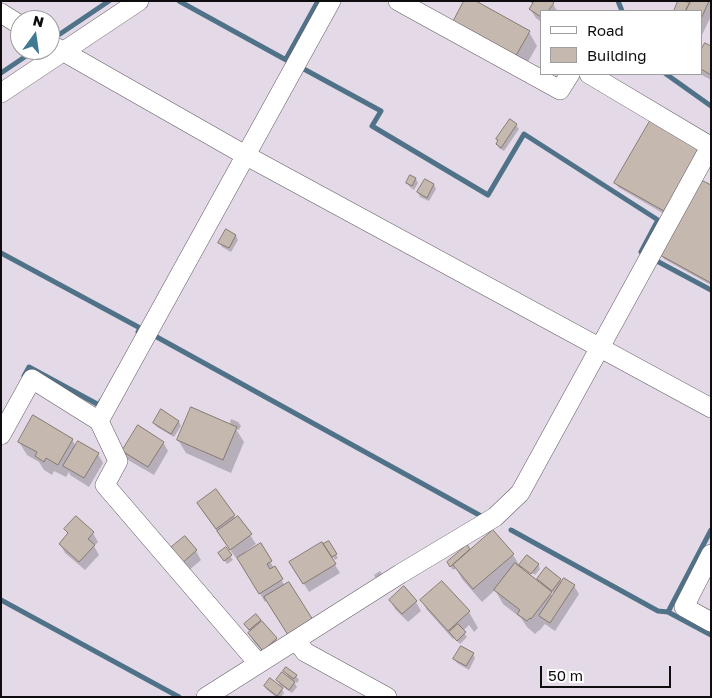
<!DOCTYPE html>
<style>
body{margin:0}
#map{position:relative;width:712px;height:698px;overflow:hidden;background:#e4dae7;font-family:"Golos Text",sans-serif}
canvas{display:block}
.frame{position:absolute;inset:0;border:2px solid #0f0c10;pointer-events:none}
.legend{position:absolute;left:540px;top:10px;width:162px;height:65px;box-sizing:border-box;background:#fff;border:1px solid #9f9e9f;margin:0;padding:6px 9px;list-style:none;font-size:15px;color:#0f0c10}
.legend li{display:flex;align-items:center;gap:10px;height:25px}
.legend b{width:25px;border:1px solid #9f9e9f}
.north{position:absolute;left:10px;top:10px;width:50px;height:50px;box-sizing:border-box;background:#fff;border:1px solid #9f9e9f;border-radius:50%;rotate:14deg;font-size:14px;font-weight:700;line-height:20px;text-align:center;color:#0f0c10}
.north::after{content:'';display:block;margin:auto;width:18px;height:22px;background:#3f7a92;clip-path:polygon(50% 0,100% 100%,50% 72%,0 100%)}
.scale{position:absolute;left:540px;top:666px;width:131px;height:22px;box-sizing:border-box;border:2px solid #0f0c10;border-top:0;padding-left:6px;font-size:15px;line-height:18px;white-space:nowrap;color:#0f0c10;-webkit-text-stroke:4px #fff;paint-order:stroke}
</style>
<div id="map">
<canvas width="712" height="698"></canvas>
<div class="frame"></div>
<ul class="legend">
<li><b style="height:6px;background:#fff"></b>Road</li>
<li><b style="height:14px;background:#c5b8af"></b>Building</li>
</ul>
<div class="north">N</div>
<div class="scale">50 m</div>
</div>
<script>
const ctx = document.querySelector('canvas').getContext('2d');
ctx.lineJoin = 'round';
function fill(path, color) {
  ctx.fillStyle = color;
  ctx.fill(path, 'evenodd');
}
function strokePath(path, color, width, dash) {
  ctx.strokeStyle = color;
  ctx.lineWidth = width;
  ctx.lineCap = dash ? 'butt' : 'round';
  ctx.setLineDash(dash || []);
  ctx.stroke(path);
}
const shadow = new Path2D(`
 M531,1L553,4L557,11H541V22L536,18L530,9L533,5Z
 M680,1H685L689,3L690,5L692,1H711V16L702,35H701V11H675Z
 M529,32L537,46L522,72L461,37Z
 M706,44L711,48V80L700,74L701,52Z
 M510,121L516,125L519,129L504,151L499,148L497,144Z
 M698,150L666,215L618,187L616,183Z
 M411,177L416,179L418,183L414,190L410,187L407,183Z
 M425,180L434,185L436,189L429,201L420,197L418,192Z
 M711,186V285L664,259L661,255Z
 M226,231L236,236L238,240L231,252L222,247L220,243Z
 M231,419L238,422L241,426L239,430L236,429L244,442L231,473L186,453L178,440L232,427L230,423Z
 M179,422L181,426L174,437L157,427L154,423Z
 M72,439L76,447L98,454L103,463L89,487L70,475L69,472L66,477L54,471L52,475L44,470L39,462L27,455L19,442Z
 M163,442L168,451L154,475L128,460L123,451Z
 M216,491L236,519L238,517L256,544L245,552L246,554L260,545L285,586L265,602L238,557L236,558L204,513L198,504Z
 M66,529L93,533L98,542L94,546L99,555L85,570L65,553L60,544L69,534Z
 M493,532L513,555L520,566L528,557L538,564L540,569L535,575L522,566V569L533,577L532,579L543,587L538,579L560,580L562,583L574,586L579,594L555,631L545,624L539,631H538L535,634L527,627L521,618L503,604L495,590L482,602L462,579L456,568L453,570L451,567L448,562L467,547L470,552ZM548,589L555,594L553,597L551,594Z
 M328,542L338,558L335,560L325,544Z
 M322,544L340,573L309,592L291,563Z
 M196,551L201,560L187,572L176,558Z
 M230,556L233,560L227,564L222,557Z
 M380,571L386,580L379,584L374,575Z
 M390,600L416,602L421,611L408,622L395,609Z
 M422,601L469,612L478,628L474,632L469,625L463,631L467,637L460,644L454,638L453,639L427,610Z
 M260,621L276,638L282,647L269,659L254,642L249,634L251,632L248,629Z
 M473,654L475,658L469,670L457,663L455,659Z
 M287,669L296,676L299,680L297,683L293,680L297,687L292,693L280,685L284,693L281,697H276L267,690L265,686L282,688L277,680L289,678L285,671Z`);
const stream = new Path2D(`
 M179,1L288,61
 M618,1L622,11
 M60,34L109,1
 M286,59L318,1
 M302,68L381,111L372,126L488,195L524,134L658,220L641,252L644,254
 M1,73L32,52
 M666,74L711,106
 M1,253L140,328L138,332
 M655,260L711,290
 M155,336L481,516
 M24,376L29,367L99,405L101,401
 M511,530L658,611L668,612
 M711,530L668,612L711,635
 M1,600L179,697`);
const building = new Path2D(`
 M464,1H476L530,31L514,59L452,24Z
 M530,1H552L554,3L548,11H541V17L529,9L533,3Z
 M678,1L690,2L685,11H674Z
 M691,1H709L701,19V11H686Z
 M705,43L711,46V75L701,69V50Z
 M510,119L517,124L501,148L496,144L498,140L496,139Z
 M650,121L699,150L664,211L614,183Z
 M410,175L416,178L412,186L406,183Z
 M425,179L434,184L427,198L417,192Z
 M701,180L711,185V283L660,255Z
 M226,229L236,235L229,248L218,243Z
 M191,407L237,427L223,460L177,440Z
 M161,409L179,421L171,434L153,423Z
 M33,415L73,439L58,465L46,458L44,462L35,456L37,452L18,442Z
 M138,425L164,442L148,467L122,451Z
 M78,441L99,453L84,478L63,466Z
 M216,489L235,515L216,529L197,503Z
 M76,516L94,532L88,539L95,545L79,562L59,544L68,533L64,529Z
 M238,516L252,534L230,550L217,531Z
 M493,530L514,554L473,589L453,565Z
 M185,536L197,550L181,564L169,549Z
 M329,541L337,554L332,557L323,544Z
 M322,542L336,564L303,584L289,562Z
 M261,543L272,561L267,564L270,569L275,566L283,579L259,594L237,558Z
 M467,545L470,549L450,567L447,562Z
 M226,547L232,555L224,561L218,553Z
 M527,555L539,564L531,574L519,565Z
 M515,563L552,592L531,619L530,618L527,621L517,614L520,610L494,590Z
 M546,567L561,579L552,591L537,579Z
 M564,578L575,585L550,623L539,616Z
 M442,581L470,611L448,631L420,600Z
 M289,582L313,620L288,635L264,597Z
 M404,586L417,601L402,614L389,600Z
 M256,614L261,620L249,630L244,624Z
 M262,621L277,638L263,651L248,633Z
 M458,624L466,632L457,641L449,632Z
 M461,646L474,653L466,666L453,659Z
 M286,667L297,675L294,679L283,671Z
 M282,672L295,682L289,690L276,680Z
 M270,678L283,688L277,696L264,686Z`);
const minor = new Path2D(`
 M398,1L560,90L570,74
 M1,13L20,25
 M50,44L245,155L711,408
 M589,74L710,146
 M1,93L139,1
 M99,421L118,461L105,485L258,663
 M1,435L32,379L99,421L331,1
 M711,554L684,607L711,622
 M296,640L305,652L387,697
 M206,697L400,574L495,517L520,493L711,145`);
fill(shadow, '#0003');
strokePath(stream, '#507288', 5);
fill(building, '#c5b8af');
strokePath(building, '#857970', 1);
strokePath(minor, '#625a65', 20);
strokePath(minor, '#fff', 19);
</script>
